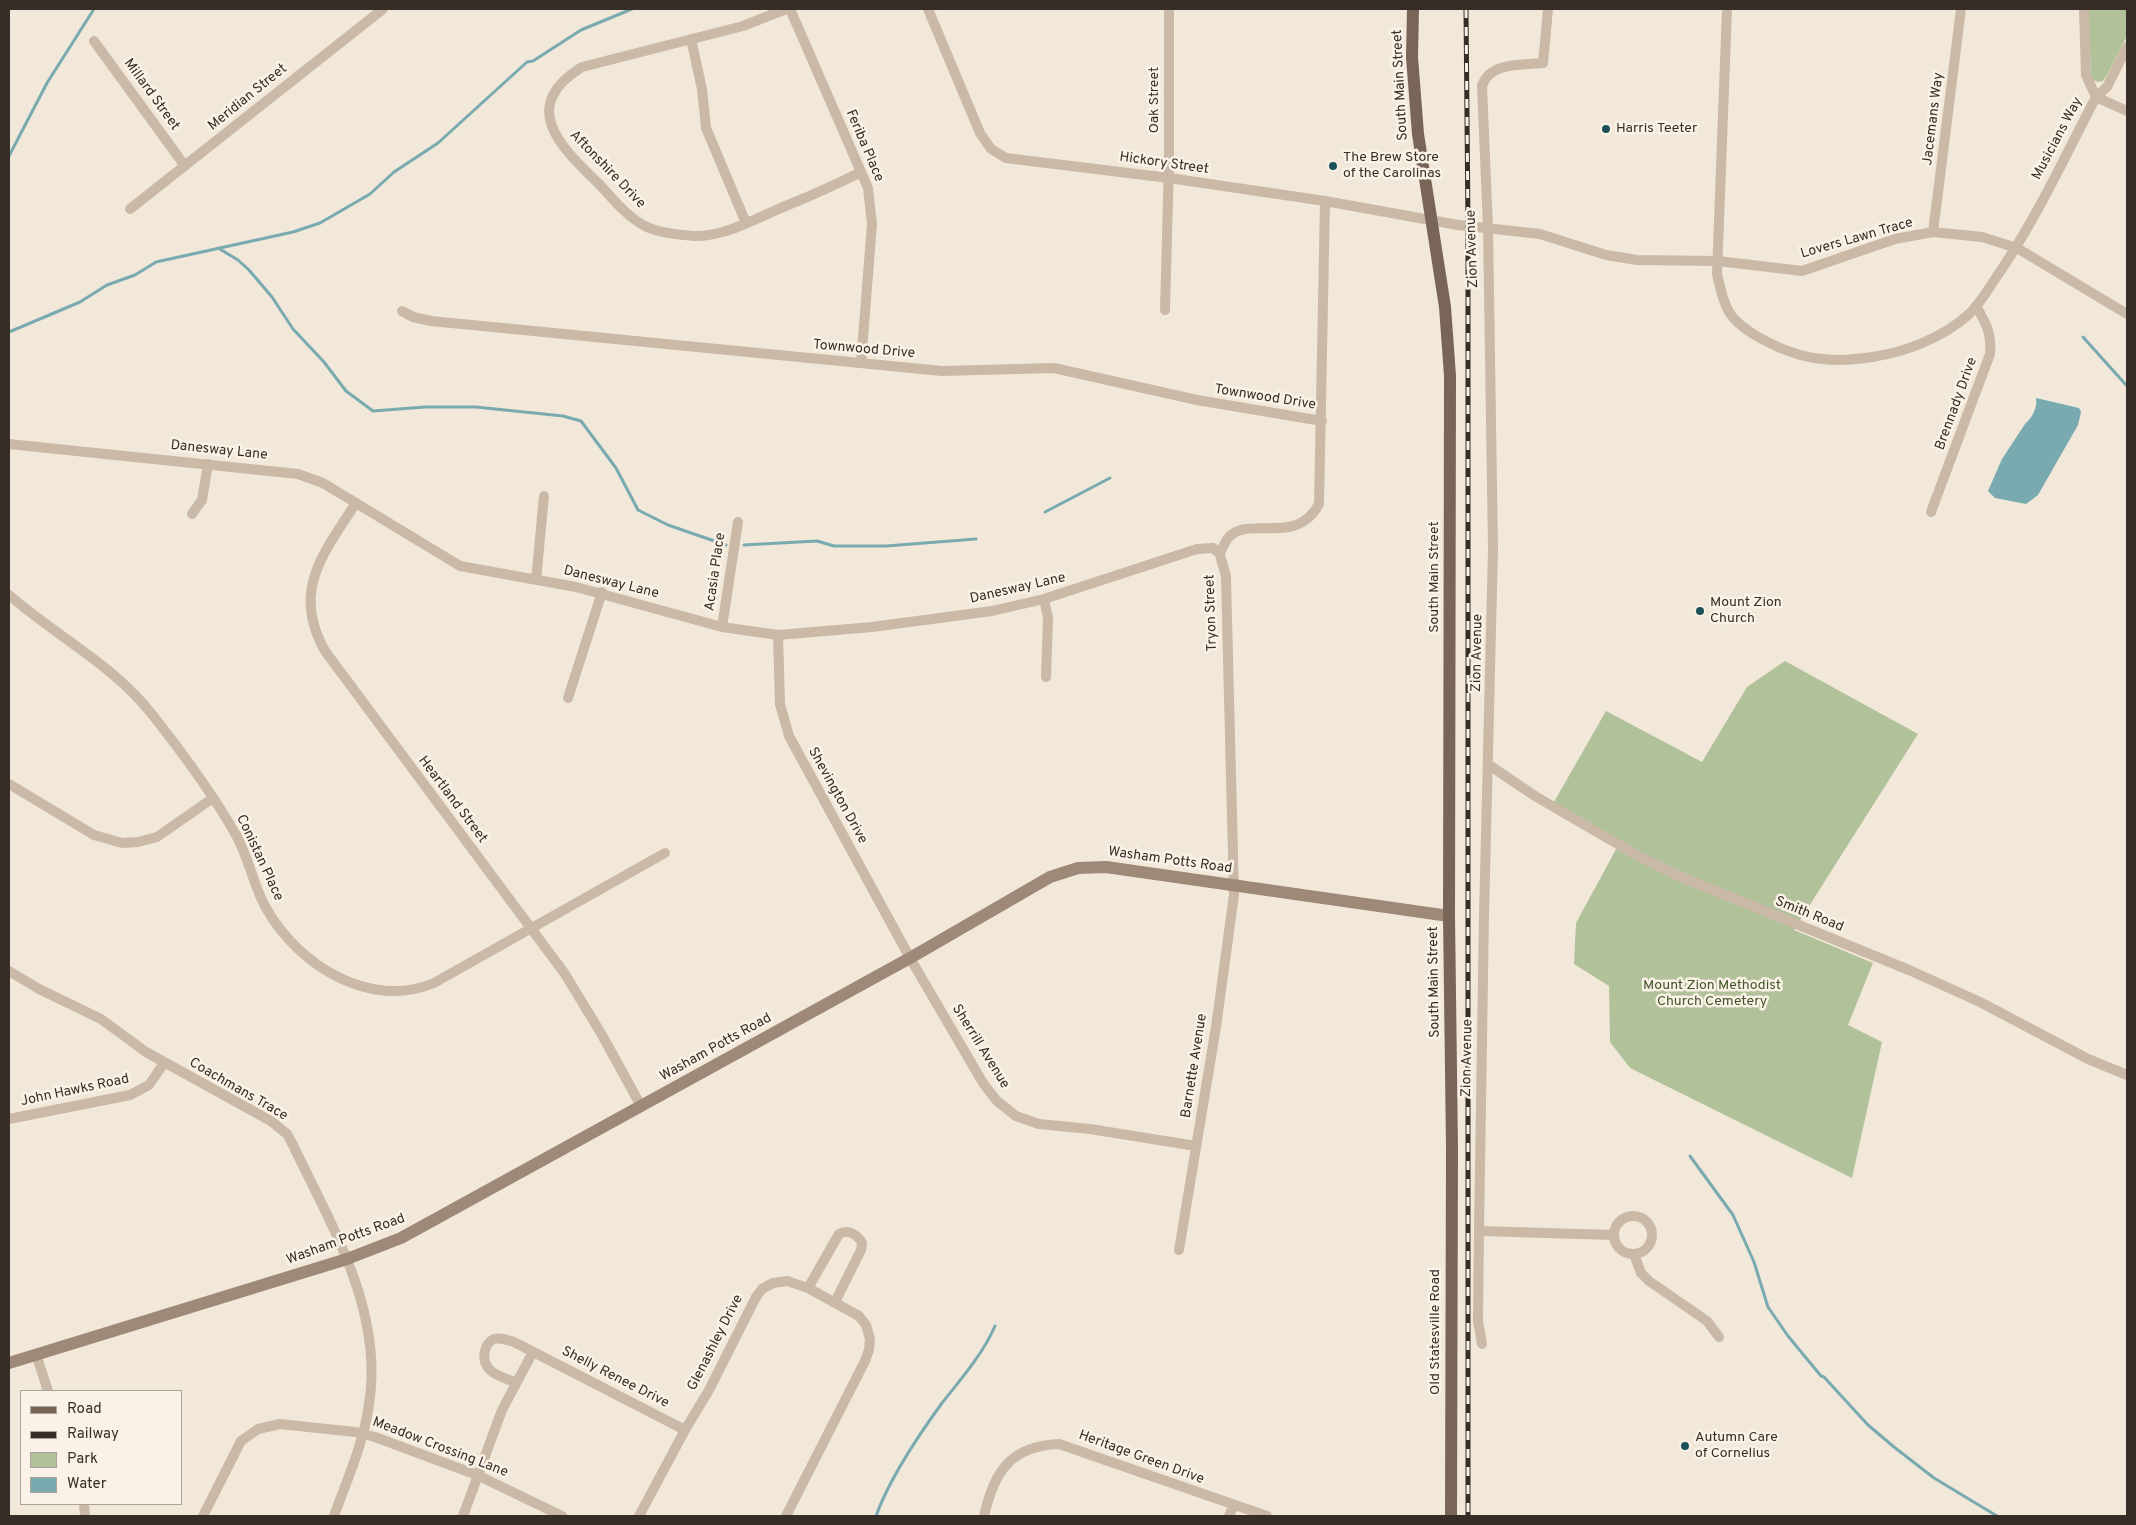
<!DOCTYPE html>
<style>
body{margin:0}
#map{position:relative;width:2136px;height:1525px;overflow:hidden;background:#f2e8da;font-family:Overpass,sans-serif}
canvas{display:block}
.frame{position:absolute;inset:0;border:10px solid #362d27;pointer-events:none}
.legend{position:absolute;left:20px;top:1390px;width:162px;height:115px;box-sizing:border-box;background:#faf2e6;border:1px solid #aca39a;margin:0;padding:6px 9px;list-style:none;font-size:15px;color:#362d27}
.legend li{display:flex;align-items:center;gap:10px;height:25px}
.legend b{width:25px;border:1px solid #aca39a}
</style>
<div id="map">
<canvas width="2136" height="1525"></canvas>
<div class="frame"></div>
<ul class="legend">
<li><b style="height:6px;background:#796558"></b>Road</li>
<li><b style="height:6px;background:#362d27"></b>Railway</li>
<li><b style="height:14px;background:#b1c19a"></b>Park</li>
<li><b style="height:14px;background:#78aab0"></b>Water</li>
</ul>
</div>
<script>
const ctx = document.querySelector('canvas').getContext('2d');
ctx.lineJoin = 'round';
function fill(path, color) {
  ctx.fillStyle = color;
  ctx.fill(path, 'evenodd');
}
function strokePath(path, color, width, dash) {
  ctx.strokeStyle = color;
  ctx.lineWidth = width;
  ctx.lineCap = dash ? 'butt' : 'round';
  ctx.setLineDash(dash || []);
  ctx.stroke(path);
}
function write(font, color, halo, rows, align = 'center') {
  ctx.font = font + ' Overpass,sans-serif';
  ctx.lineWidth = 5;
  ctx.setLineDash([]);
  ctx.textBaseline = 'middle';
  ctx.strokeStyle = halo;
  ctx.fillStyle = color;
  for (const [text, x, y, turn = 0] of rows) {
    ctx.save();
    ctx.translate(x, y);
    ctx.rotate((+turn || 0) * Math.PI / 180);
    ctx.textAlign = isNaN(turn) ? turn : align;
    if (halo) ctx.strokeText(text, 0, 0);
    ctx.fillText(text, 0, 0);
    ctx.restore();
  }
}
const green = new Path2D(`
 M2088,9H2127V36L2107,75L2103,81L2098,82L2093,80L2091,74Z
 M1785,661L1918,734L1794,930L1873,963L1848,1025L1882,1042L1852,1178L1630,1068L1610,1042L1609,986L1574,964L1576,923L1620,842L1554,802L1606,711L1702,762L1747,687Z`);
const water = new Path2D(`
 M2036,398L2079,408L2081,412L2078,425L2038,495L2026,504L1995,498L1988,491L2002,459L2025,424C2032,418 2038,407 2036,398Z`);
const stream = new Path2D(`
 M9,156L47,83L94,9
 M218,248L238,260L249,270L272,297L293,329L324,362L346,391L373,411L425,407H476L563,416L581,421L616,468L638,510L668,525L726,545
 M9,332L80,302L107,285L135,275L156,262L293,232L320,223L370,194L394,172L438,143L527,62L533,61L581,30L632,9
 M2083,337L2127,386
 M1045,512L1110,478
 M744,545L817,541L834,546H886L976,539
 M1690,1156L1733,1215L1754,1262L1768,1307L1788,1336L1821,1376L1824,1377L1868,1425L1894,1447L1934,1478L1997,1516
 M876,1516C890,1477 918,1436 942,1403C961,1379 983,1354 995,1326`);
const street = new Path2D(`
 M786,9L743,26L582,67C517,107 562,148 599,184C613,199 628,218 647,227C660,233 680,235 695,236C728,236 758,217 788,205C813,195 837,184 861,172
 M790,9L868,188L872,224L861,363
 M928,9L980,133L991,149L1006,158L1169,178L1325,201L1458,225L1540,234L1606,255L1637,260L1718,261L1802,271L1895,239L1933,232L1982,237L2017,248L2127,314
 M1727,9L1717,274C1720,286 1722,299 1728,310C1738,330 1777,348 1797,354C1822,362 1847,361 1872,357C1906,352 1942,338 1968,315C1979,305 1987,291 1995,279C2035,222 2064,158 2096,97L2107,87L2127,47
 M2084,9L2086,75L2096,97L2127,111
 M691,39L702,89L706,128L746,223
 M94,41L185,166
 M130,209L383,9
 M1933,232L1961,9
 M1165,310L1169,163V9
 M402,311L413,317L431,321L942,371L1054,368L1197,400L1322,421
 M9,444L298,474L323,483L460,566L576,587L722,627L778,635L872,627L992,611L1044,599L1197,549L1213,548L1220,554
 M356,503C323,554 291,591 325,651L565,974L602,1035L641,1106
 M1931,512L1990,354C1992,334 1986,323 1976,306
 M192,514L202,500L208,464
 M536,580L544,496
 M9,595C56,636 112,664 151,713C181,751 212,792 236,835C249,858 253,885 266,908C298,965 370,1010 434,983L665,853
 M1044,599L1048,618L1046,677
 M722,627L738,522
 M778,635L780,704L789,736L910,958L983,1083L997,1101L1016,1116L1039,1124L1090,1129L1196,1146
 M568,698L602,592
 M1489,765L1535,796L1638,856L1679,876L1909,970L1980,1002L2088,1059L2127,1075
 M9,784L94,835L122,843L138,842L157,837L213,798
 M9,971L39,989L101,1019L146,1052L271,1121L287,1134L293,1145C331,1225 384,1311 369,1404C364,1442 347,1480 334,1516
 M9,1119L130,1095L149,1085L164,1063
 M1614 1235a19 19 0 1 1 38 0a19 19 0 1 1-38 0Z
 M1479,1231L1614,1235
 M1179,1250L1216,1027L1234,895L1226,577C1225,570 1221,561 1220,554C1220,551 1224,546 1225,543C1241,510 1295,550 1319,504L1325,201
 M1634,1254L1641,1273L1649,1281L1707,1321L1719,1337
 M808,1288L839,1234C848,1229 857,1234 862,1243L861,1250L835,1302
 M1482,1344L1478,1321L1479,1231L1484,914L1493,550L1488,228L1482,86C1489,62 1523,65 1543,63L1548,9
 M36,1354L48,1391
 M515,1382C507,1379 496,1376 490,1370C481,1361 483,1344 494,1339C500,1337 508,1340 514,1342L685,1430
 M84,1504L85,1516
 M203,1516L241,1441L258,1429L280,1424L355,1432L375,1437L477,1475L562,1516
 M463,1516L502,1410L533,1352
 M639,1516L685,1430L709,1390L756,1297L762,1289L773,1283L787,1281L808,1288L859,1316L866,1325L870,1339L869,1350L865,1361L786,1516
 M984,1516C994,1472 1010,1446 1059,1444L1267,1516
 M1229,1516L1234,1505`);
const secondary = new Path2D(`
 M9,1363L347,1259L401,1238L910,958L1050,877L1078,868L1106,867L1449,916`);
const primary = new Path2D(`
 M1413,9L1412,57L1418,134L1445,307L1450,376L1449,916L1452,1148L1451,1516`);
const rail = new Path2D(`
 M1466,9L1468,225V1516`);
const markers = [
 [1606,129,5,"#1c5058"],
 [1333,166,5,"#1c5058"],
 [1700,611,5,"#1c5058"],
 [1685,1446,5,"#1c5058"]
];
const streetNames = [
 ["South Main Street",1401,85,-93],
 ["Millard Street",151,95,54],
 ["Meridian Street",248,98,-39],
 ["Oak Street",1155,100,-90],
 ["Jacemans Way",1934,119,-83],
 ["Musicians Way",2058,139,-62],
 ["Feriba Place",864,146,67],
 ["Hickory Street",1164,164,8],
 ["Aftonshire Drive",607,170,46],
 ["Lovers Lawn Trace",1857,239,-16],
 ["Zion Avenue",1473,249,-92],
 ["Townwood Drive",864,350,5],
 ["Townwood Drive",1265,398,9],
 ["Brennady Drive",1957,404,-70],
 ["Danesway Lane",219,451,6],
 ["Acasia Place",716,572,-82],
 ["South Main Street",1435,577,-90],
 ["Danesway Lane",611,583,14],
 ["Danesway Lane",1018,589,-13],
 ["Tryon Street",1212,613,-92],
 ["Zion Avenue",1478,653,-89],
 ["Shevington Drive",837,796,61],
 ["Heartland Street",452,800,53],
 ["Conistan Place",259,858,65],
 ["Washam Potts Road",1170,861,8],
 ["Smith Road",1809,915,22],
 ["South Main Street",1435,982,-91],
 ["Sherrill Avenue",980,1047,58],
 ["Washam Potts Road",716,1048,-29],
 ["Zion Avenue",1468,1058,-89],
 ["Barnette Avenue",1195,1066,-81],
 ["Coachmans Trace",238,1090,30],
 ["John Hawks Road",75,1091,-12],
 ["Washam Potts Road",346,1240,-20],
 ["Old Statesville Road",1436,1332,-90],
 ["Glenashley Drive",716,1343,-63],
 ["Shelly Renee Drive",615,1378,27],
 ["Meadow Crossing Lane",440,1448,21],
 ["Heritage Green Drive",1141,1458,20]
];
const poiNames = [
 ["Harris Teeter",1616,129],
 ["The Brew Store",1343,158],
 ["of the Carolinas",1343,174],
 ["Mount Zion",1710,603],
 ["Church",1710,619],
 ["Autumn Care",1695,1438],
 ["of Cornelius",1695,1454]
];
const parkNames = [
 ["Mount Zion Methodist",1712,986],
 ["Church Cemetery",1712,1002]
];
fill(green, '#b1c19a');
fill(water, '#78aab0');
strokePath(stream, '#78aab0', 3);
strokePath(street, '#cab9a6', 10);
strokePath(secondary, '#9e8877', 12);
strokePath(primary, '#796558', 12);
strokePath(rail, '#362d27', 5);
strokePath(rail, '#faf2e6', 3, [9]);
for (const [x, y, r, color] of markers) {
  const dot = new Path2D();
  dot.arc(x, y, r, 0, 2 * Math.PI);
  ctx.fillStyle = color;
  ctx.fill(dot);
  strokePath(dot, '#faf2e6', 2);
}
write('14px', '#362d27', '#faf2e6', streetNames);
write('14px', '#362d27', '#faf2e6', poiNames, 'left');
write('14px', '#42552a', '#faf2e6', parkNames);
</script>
